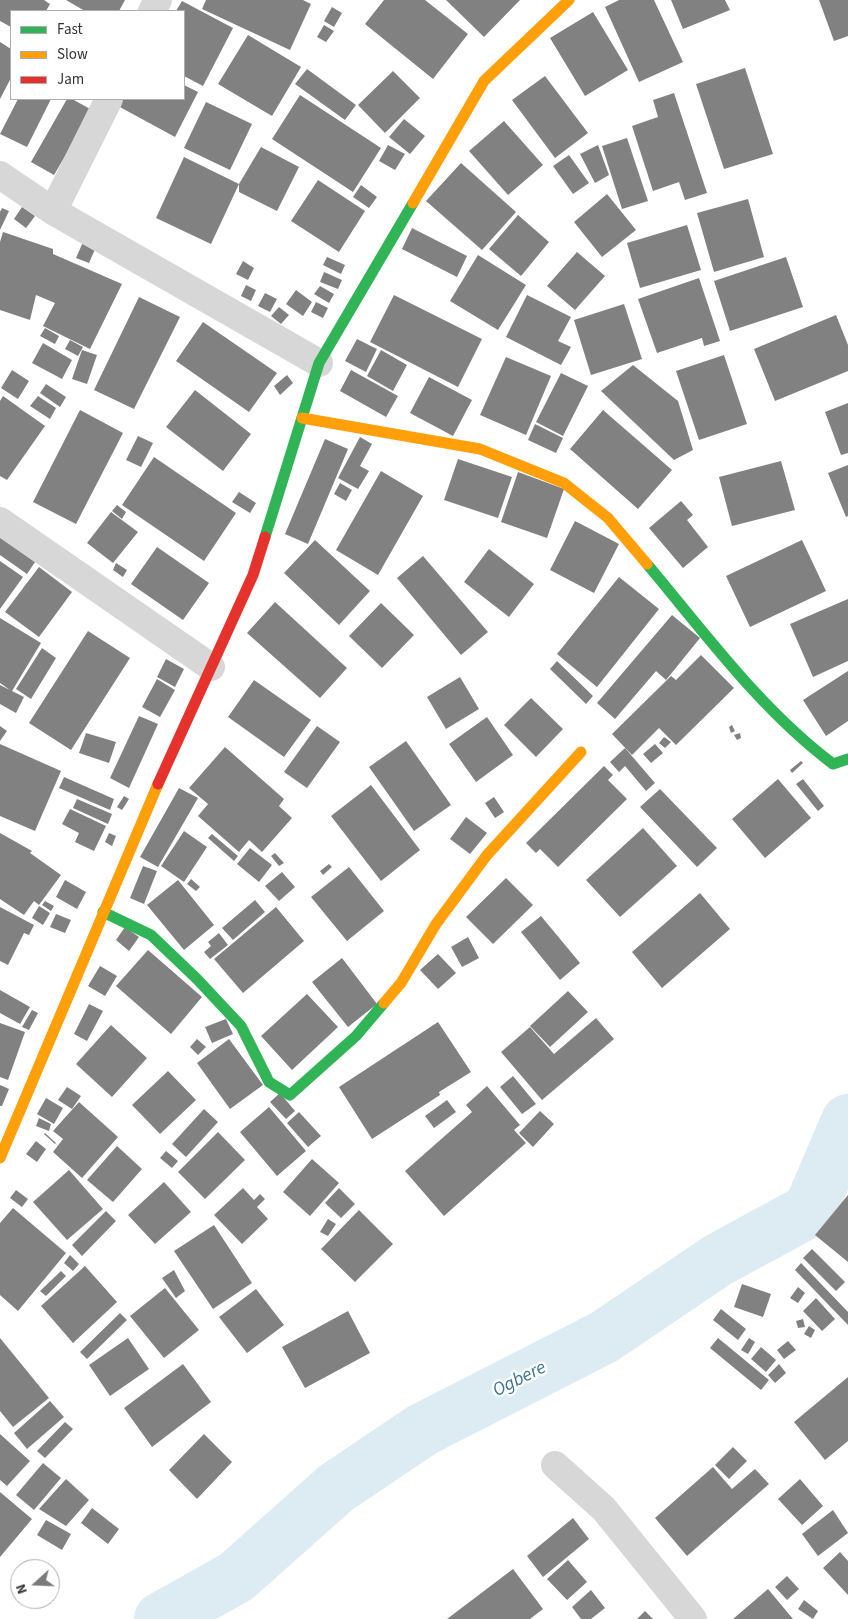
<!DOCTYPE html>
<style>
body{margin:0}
#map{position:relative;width:848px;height:1619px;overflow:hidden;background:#fff;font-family:"Source Sans 3",sans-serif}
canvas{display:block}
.legend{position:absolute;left:10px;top:10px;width:175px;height:90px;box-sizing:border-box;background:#fff;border:1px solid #adadad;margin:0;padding:6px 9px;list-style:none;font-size:15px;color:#333}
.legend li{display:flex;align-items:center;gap:10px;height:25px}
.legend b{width:25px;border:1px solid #adadad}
.north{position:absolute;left:10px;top:1559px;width:50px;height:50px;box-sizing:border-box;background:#fff;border:1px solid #adadad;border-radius:50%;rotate:250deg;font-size:14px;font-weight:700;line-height:20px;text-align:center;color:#333}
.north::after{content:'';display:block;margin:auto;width:18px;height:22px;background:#7a7a7a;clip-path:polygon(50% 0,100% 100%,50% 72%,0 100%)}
</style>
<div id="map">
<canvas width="848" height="1619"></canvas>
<ul class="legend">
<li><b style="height:6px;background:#30b455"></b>Fast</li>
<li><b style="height:6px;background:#ff9f0a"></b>Slow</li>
<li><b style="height:6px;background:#e5322d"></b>Jam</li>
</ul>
<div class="north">N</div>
</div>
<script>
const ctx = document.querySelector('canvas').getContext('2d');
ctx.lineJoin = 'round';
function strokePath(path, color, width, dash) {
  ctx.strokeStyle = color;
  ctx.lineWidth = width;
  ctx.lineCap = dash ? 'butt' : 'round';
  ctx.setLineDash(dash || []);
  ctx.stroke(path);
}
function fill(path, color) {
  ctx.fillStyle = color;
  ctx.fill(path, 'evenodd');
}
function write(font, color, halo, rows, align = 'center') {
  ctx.font = font + ' "Source Sans 3",sans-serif';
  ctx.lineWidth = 5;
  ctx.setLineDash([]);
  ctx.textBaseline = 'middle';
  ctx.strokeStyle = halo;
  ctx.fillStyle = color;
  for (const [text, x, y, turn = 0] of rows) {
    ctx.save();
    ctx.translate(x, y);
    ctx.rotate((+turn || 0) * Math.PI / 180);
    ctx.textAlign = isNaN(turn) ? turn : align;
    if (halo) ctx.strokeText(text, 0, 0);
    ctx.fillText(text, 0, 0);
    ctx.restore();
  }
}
const river = new Path2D(`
 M161,1619L236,1577L336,1488L422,1430L604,1337L718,1260L810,1210L848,1121`);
const building = new Path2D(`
 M0,0H44L50,4L46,11H11V27L0,21Z
 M66,0H125L119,11H85Z
 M206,0H303L311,4L290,50L202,9Z
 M384,0H425L468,34L433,79L365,24Z
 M446,0H520L484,37Z
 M619,0H654L683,62L639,82L605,7Z
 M671,0H725L730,10L683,29Z
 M819,0H848V36L834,41Z
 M182,1L233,28L203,86L184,76V11H176Z
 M332,7L342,13L334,27L324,21Z
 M593,12L628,70L585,96L550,38Z
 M324,25L334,31L326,42L317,37Z
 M248,35L301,67L272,116L218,84Z
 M0,42L11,49V78L0,99Z
 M745,68L773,154L724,169L696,84Z
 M307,69L356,105L345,120L295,84Z
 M393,71L420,98L385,133L358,105Z
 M545,76L588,133L555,158L512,100Z
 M184,85L198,92L175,137L118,106L122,99H184Z
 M674,93L707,193L685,200L679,182L653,191L632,126L658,117L653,100Z
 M300,95L381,148L353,192L272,139Z
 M18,99H51L27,147L0,134Z
 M67,99H72L92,110L54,175L31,162Z
 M206,102L252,124L230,170L184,148Z
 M404,119L425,136L410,154L389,137Z
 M504,121L543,165L508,195L469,151Z
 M627,138L648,201L622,209L602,146Z
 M388,145L405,154L395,170L379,161Z
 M598,145L609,175L595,183L580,154Z
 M261,147L299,167L277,211L239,192V184L211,244L156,218L184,157L239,184Z
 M569,155L589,183L573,194L553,166Z
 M461,163L516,212L482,250L426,201Z
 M318,180L365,211L339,252L291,221Z
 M361,185L377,197L369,208L353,197Z
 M607,194L636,230L602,257L574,222Z
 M748,199L764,257L714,272L697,213Z
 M22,207L35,216L26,228L14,219Z
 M2,208L9,211L0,230V212Z
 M518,215L549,242L521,276L489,249Z
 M687,225L701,270L640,288L627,243Z
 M412,228L467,256L457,277L402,249Z
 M3,232L53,249V254L122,284L90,349L43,326L55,303L36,295L30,320L0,310V242Z
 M83,242L96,247L89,263L76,258Z
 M577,252L605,276L575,310L547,286Z
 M478,255L526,285L498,330L450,301Z
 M327,257L345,265L341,274L323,265Z
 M786,257L803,307L730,331L714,281Z
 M243,261L254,268L248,280L236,274Z
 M324,272L342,280L338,289L320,282Z
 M699,278L720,341L704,346L702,338L657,353L638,299Z
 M246,285L256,290L251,301L241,296Z
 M320,286L334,294L329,303L314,294Z
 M296,290L312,302L303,316L286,304Z
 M265,293L277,299L270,312L258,306Z
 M394,295L482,339L458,387L370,342Z
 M527,295L571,317L558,341L571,347L561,365L506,337Z
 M139,297L180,317L134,409L94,390Z
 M316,302L328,308L323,318L311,312Z
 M624,304L642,359L591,375L574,320Z
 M279,307L289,315L281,324L271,316Z
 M836,315L848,345V371L775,401L754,349Z
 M203,322L277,373L249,412L176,361Z
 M45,328L59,336L55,344L40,336Z
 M357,339L377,349L366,372L345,361Z
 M70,340L83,347L78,356L65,349Z
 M43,343L72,360L62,379L32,363Z
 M82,350L97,355L87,384L72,379Z
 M381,350L407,365L393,391L367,376Z
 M724,355L747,424L699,440L676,371Z
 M506,357L551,376L526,435L480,415Z
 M633,365L678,401L693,450L674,460L601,391Z
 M12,370L29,381L18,399L1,388Z
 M351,370L398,396L386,417L340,391Z
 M561,373L588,386L563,436L536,422Z
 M287,375L293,383L280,395L274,386Z
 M429,377L472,400L453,436L410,413Z
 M46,384L66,397L60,407L40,393Z
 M195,390L251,434L223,471L166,427Z
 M3,396L45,426L7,480L0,476V401Z
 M38,396L56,408L50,419L30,406Z
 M848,403V453L841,455L825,412Z
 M80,410L123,433L76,524L33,502Z
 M603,410L672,470L638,509L570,449Z
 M535,424L563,438L556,453L528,440Z
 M138,436L153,443L141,467L126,460Z
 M360,437L372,444L360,466L369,471L358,489L338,478Z
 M325,439L348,449L308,544L285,534Z
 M154,457L236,513L204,561L122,505Z
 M458,459L512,477L498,518L444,500Z
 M781,461L795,510L732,526L719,477Z
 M848,465V516L846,517L828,473Z
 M381,471L423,496L378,575L336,550Z
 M518,472L564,489L547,538L501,522Z
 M340,483L352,490L346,501L334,494Z
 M239,492L256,503L250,513L232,502Z
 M681,501L693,515L687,520L708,547L683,568L649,528Z
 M117,505L126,512L122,519L112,511Z
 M111,512L138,532L113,563L87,543Z
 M575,521L619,544L594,593L550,570Z
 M0,537L35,562L27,574L0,555Z
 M315,540L370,591L339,625L284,573Z
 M802,540L826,591L750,627L726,576Z
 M157,547L209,583L183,620L131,584Z
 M489,549L534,584L509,617L464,582Z
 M423,556L488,632L461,655L397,578Z
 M0,561L23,577L0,609Z
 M116,563L127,570L123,577L113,570Z
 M39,567L72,592L39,637L5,612Z
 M619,577L659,609L597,687L557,654Z
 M848,599V661L813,677L790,624Z
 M275,602L347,668L320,698L247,633Z
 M381,603L414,635L382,668L349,636Z
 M672,615L700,638L666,680L656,671L615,719L597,703Z
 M0,618L41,643L12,691L24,697L16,713L0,704V685L10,690L0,683Z
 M88,631L130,658L71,750L29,723Z
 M42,648L56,658L31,699L16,689Z
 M701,655L734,688L676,745L659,728L632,755L612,734L671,676L676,680Z
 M166,659L184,669L175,687L157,677Z
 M557,661L593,696L586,704L550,669Z
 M848,671V721L826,736L803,700Z
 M460,677L479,709L446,729L427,697Z
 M157,679L175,690L160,717L142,707Z
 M254,680L311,720L284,757L228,717Z
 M531,698L563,729L536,757L504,725Z
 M139,716L158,724L129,788L110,778Z
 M487,717L513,755L476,782L449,744Z
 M732,725L735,731L731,733L729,727Z
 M0,726L7,731L0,741Z
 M317,726L340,742L307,788L284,772Z
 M86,733L116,742L109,763L79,753Z
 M740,733L741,738L737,740L734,735Z
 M664,737L671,742L665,748L659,743Z
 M406,741L451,805L414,831L369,767Z
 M0,744L61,771L35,831L0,816Z
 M655,744L663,753L651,763L643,754Z
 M225,747L284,799L279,806L292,818L262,852L249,840L239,852L198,816L208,804L189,788Z
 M625,748L655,783L646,791L625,766L619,772L610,762Z
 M801,761L803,763L792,773L790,770Z
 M604,766L613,775L608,780L627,799L558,867L540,849L536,853L526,843Z
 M64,777L114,799L110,810L59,788Z
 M778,779L811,818L765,858L732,819Z
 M803,779L824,806L818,811L796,784Z
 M371,785L420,850L381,881L331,816Z
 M179,788L198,798L158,867L140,857Z
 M660,789L717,848L697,867L640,807Z
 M124,796L129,799L122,810L117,807Z
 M494,797L504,812L495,818L485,803Z
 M77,799L112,814L108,824L73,808Z
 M70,809L106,826L94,851L75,842L79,833L62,824Z
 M466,817L487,833L470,854L450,839Z
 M643,828L677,866L620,917L586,880Z
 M184,831L207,847L184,882L161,866Z
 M0,833L32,851L30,853L61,875L39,905L34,901L24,915L0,899Z
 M109,833L116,836L112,846L105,842Z
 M212,834L238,856L234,861L208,838Z
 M250,848L272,865L259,882L237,864Z
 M275,853L284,863L279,866L271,856Z
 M329,864L332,867L323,875L320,871Z
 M143,866L157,871L144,904L130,898Z
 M349,867L384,911L347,941L311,897Z
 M282,872L295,887L279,901L265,886Z
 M506,878L533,905L493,944L466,917Z
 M191,879L200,887L196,891L187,884Z
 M65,880L86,892L77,909L56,897Z
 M178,880L214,925L184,950L147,905Z
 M700,893L730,929L662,988L632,952Z
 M255,900L265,912L233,940L222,928Z
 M45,901L54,906L51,911L42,905Z
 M39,906L50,913L43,925L32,918Z
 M0,907L34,925L29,935L24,933L8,965L0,961Z
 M276,907L304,941L243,993L214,959Z
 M56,914L71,920L65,933L50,927Z
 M541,916L580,963L560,980L521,932Z
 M125,927L139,937L129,951L116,940Z
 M219,933L228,945L210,959L204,952L211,946L208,942Z
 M468,937L479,958L462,967L451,947Z
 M148,950L202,997L171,1034L116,986Z
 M438,954L456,973L438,989L420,970Z
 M342,958L377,1004L348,1027L312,982Z
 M100,966L117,976L105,996L88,986Z
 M0,990L30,1007L20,1024L0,1013Z
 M568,991L588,1012L550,1047L530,1026Z
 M307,994L338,1027L292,1070L261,1036Z
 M89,1004L103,1011L87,1041L74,1034Z
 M32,1010L38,1013L29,1030L22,1027Z
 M596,1018L614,1039L542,1100L501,1052L530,1027L554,1054Z
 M226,1019L233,1034L212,1043L205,1027Z
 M438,1022L471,1072L439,1092L440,1095L372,1139L339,1087Z
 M0,1023L25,1032L8,1080L0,1077Z
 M111,1025L147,1058L112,1097L76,1064Z
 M197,1039L206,1047L198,1055L190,1047Z
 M229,1039L263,1085L230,1109L197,1063Z
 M168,1071L196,1100L160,1134L132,1105Z
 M513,1076L536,1104L522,1114L500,1087Z
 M0,1085L9,1089L2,1106H0Z
 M487,1086L520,1125L514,1130L526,1143L444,1216L405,1171L472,1112L466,1105Z
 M67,1087L81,1096L72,1109L58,1100Z
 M280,1093L295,1111L286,1119L270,1102Z
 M46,1098L63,1108L54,1124L37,1114Z
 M447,1100L456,1112L434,1128L425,1116Z
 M79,1102L118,1137L82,1178L53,1152L63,1139L53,1131Z
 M269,1107L306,1151L277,1176L240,1132Z
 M204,1109L218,1122L186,1157L172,1144Z
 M540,1111L554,1124L533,1147L519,1133Z
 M299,1112L321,1136L308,1147L287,1123Z
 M39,1118L51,1124L49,1131L36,1126Z
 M218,1132L245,1160L205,1199L178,1172Z
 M45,1133L56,1143L55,1144L44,1134Z
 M36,1141L46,1149L37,1162L26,1154Z
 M117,1146L142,1169L113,1202L87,1180Z
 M166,1151L178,1161L172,1168L160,1158Z
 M312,1159L339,1183L310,1216L283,1192Z
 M69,1170L103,1209L67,1240L33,1202Z
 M164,1182L191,1212L155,1244L128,1215Z
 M243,1188L254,1200L260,1194L265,1199L257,1207L268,1219L242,1244L214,1215Z
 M339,1188L355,1204L341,1218L325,1203Z
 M16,1190L28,1199L22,1207L10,1198Z
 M848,1195V1262L815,1235Z
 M13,1208L66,1253L18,1311L0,1295V1223Z
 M359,1210L393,1244L355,1282L321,1249Z
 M106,1211L116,1221L82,1256L72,1245Z
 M328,1219L336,1224L328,1236L320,1232Z
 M214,1225L252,1283L213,1309L174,1251Z
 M812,1249L845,1282L836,1291L803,1258Z
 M70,1255L79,1264L73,1271L64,1263Z
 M801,1263L848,1312V1325L795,1270Z
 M85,1266L117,1302L73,1343L41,1306Z
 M174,1270L185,1291L176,1298L162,1278Z
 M61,1271L66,1276L46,1296L40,1291Z
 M742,1284L771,1294L763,1317L734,1307Z
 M798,1287L805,1293L798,1303L790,1298Z
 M165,1288L199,1330L164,1358L130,1316Z
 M256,1289L284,1325L247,1353L219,1317Z
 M816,1298L835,1319L822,1331L803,1311Z
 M721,1309L746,1329L738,1340L713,1320Z
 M348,1311L370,1353L305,1388L282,1347Z
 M120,1313L127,1320L87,1359L80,1352Z
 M803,1319L805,1327L798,1328L796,1321Z
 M809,1326L815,1330L811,1338L804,1334Z
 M0,1338L49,1398L13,1427L0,1411Z
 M128,1338L149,1369L110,1396L89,1365Z
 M718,1338L769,1380L761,1390L710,1348Z
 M749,1338L755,1342L748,1354L741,1350Z
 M788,1341L796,1350L784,1359L777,1350Z
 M761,1347L776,1360L766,1372L751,1359Z
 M183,1364L211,1402L152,1447L124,1408Z
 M779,1364L786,1373L775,1383L768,1375Z
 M848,1377V1441L825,1460L794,1422Z
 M50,1401L64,1417L27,1449L14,1433Z
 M65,1422L73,1429L45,1458L37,1451Z
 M0,1434L30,1461L7,1486L0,1480Z
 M204,1434L232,1462L197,1499L169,1470Z
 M733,1447L747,1461L729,1479L715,1465Z
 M43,1463L61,1478L34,1510L16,1495Z
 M713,1467L732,1489L755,1469L769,1484L687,1556L655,1518Z
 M66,1479L89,1500L66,1526L39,1509Z
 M800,1479L823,1506L802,1525L778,1499Z
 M0,1492L32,1519L0,1557Z
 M92,1508L119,1529L108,1544L81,1523Z
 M833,1510L848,1533L818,1556L802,1534Z
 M573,1518L589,1539L543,1577L527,1556Z
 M46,1520L71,1534L62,1550L37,1535Z
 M840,1552L848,1561V1595L823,1568Z
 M568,1560L587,1582L567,1600L547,1579Z
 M513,1569L543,1609L530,1619H447Z
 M787,1576L799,1589L787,1600L775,1587Z
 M768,1589L793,1619H733Z
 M591,1590L605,1608L591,1619H581L572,1607Z
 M804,1600L818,1611L813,1619L798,1609Z
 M645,1611L653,1619H637Z`);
const street = new Path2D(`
 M152,11L158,0
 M0,175L53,211L319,363
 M53,211L109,99
 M0,521L211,667
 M555,1465L604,1509L693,1619`);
const fast = new Path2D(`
 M265,537L319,363L413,203
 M647,564C705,633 760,709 833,764L848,759
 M103,912L151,935L197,979L241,1026L269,1082L290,1095L356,1036L384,1003`);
const slow = new Path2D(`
 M413,203L484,81L569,0
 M302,418L480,449L564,483L608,518L647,564
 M384,1003L401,983L436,924L487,855L581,752
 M0,1158L158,784`);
const jam = new Path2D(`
 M158,784L253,575L265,537`);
const waterNames = [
 ["Ogbere",520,1380,-27]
];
strokePath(river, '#ddebf3', 54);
fill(building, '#818181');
strokePath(street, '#d7d7d7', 28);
strokePath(fast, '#30b455', 11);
strokePath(slow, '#ff9f0a', 11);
strokePath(jam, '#e5322d', 11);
write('italic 19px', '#3f7597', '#fff', waterNames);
</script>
